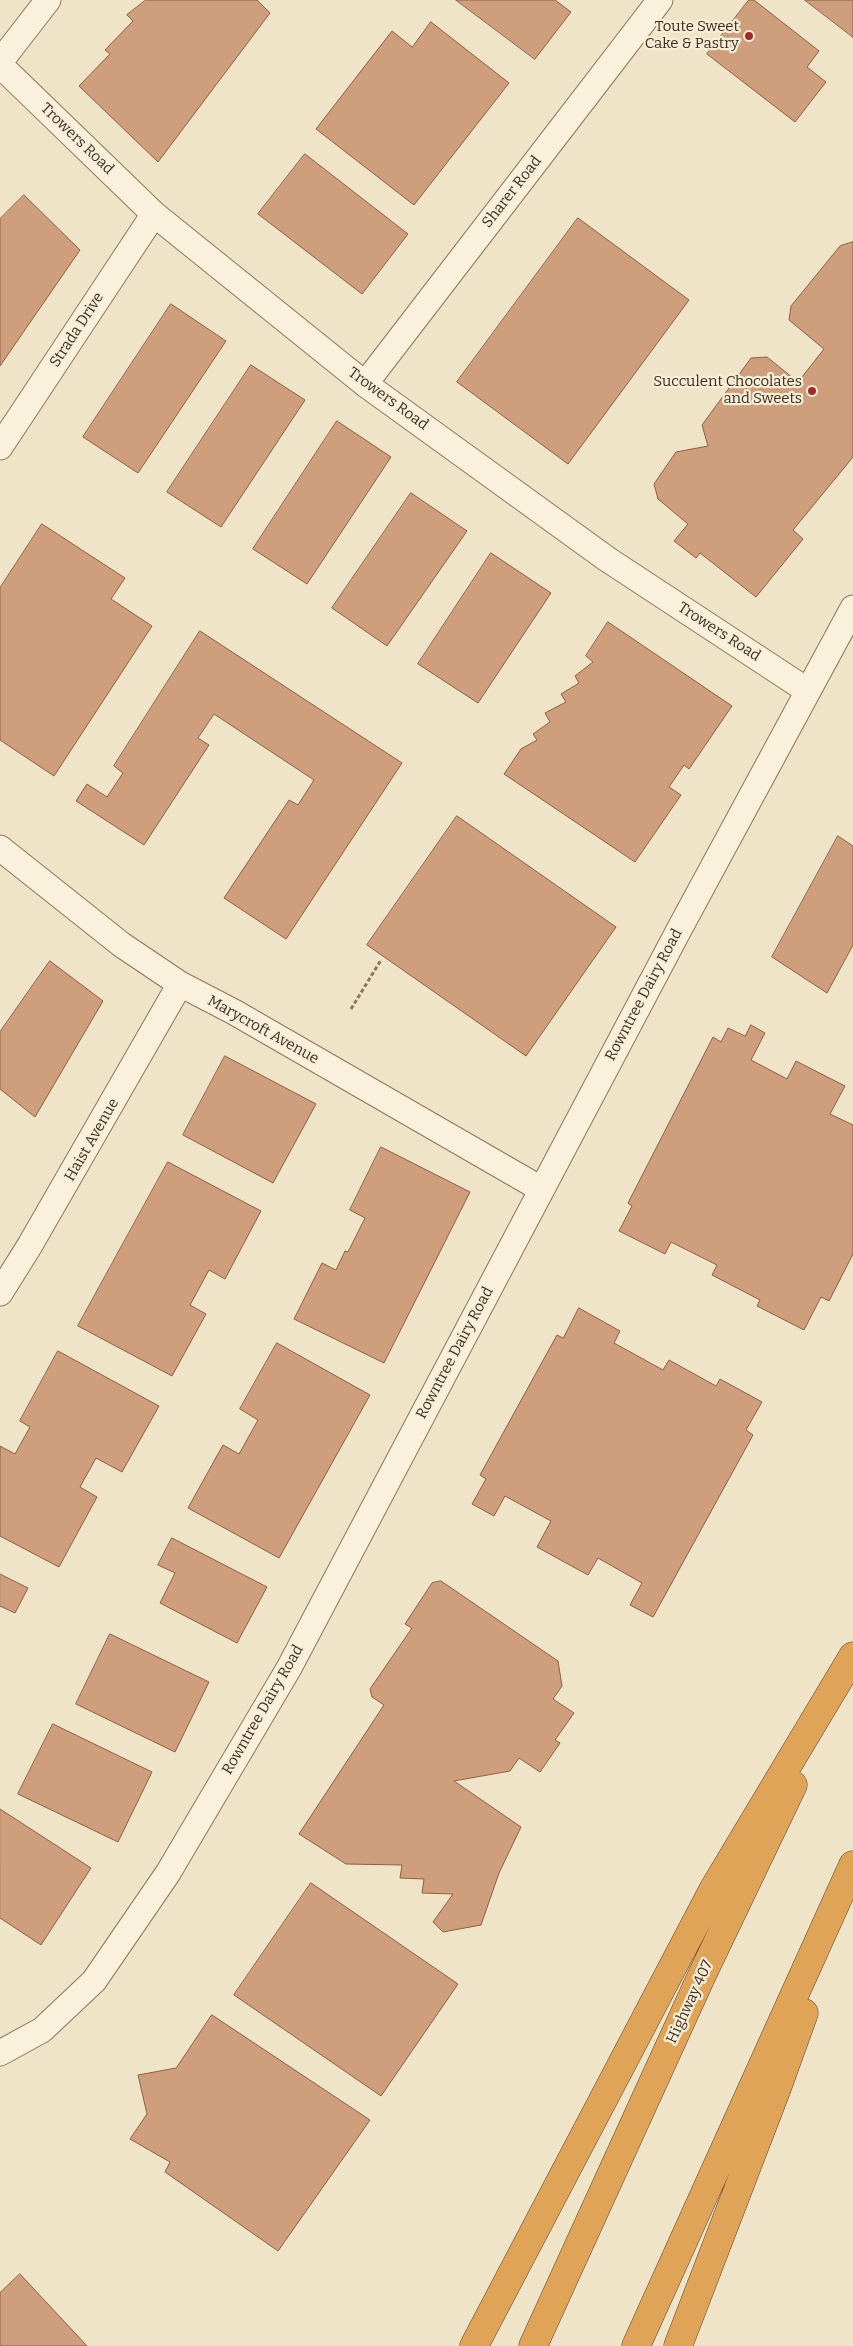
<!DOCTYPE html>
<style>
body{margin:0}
canvas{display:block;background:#f0e4c8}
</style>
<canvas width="853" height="2346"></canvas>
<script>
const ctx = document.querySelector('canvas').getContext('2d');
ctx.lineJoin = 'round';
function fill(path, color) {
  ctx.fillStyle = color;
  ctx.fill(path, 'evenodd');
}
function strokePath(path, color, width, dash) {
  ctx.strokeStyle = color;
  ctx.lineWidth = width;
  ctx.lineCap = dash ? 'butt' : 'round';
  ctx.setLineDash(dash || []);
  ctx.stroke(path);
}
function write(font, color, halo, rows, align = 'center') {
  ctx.font = font + ' Bitter,serif';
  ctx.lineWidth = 4.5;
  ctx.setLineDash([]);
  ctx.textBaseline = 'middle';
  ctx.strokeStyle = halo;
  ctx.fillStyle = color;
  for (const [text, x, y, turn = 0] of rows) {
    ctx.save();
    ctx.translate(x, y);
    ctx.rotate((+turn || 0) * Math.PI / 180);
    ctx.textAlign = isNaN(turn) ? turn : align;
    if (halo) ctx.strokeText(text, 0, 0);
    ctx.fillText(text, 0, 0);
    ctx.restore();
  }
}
const building = new Path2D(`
 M146,0H257L270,13L158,162L79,86L110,54L105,50L133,21L127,15Z
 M456,0H555L571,12L535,59Z
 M749,0H754L819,51L807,67L826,82L795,122L707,54Z
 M805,0H853V37Z
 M431,22L509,83L414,205L316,129L392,31L412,47Z
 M305,154L408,234L362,294L258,214Z
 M24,195L80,250L0,366V219Z
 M578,218L689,300L568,464L457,382Z
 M853,242V457L793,530L803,539L756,597L700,553L696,558L674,541L688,524L658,499L654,484L676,452L708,446L702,425L751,358L767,357L798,382L824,349L789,320L791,306L840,246Z
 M171,304L226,341L138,473L83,437Z
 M251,365L305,400L221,527L167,492Z
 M337,421L391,457L307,584L253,549Z
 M411,493L467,531L387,646L332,608Z
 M42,524L125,578L111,599L152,626L54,776L0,740V588Z
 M491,553L551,593L478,703L418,664Z
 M608,622L732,706L689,769L684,765L669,787L681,795L635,862L504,774L521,749L537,740L533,734L550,722L545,713L566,702L561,694L579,683L575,676L593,662L586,656Z
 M200,631L402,763L286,939L224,898L289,800L298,805L314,780L214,714L198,738L209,745L144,845L76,801L87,784L107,797L123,773L114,766Z
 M457,816L616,927L526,1056L367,945Z
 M838,836L853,846V945L827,993L772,957Z
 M50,961L103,1001L35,1117L0,1089V1032Z
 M751,1025L765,1033L751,1060L787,1079L796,1061L845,1086L830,1114L853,1125V1254L829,1301L821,1297L804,1330L757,1306L760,1300L712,1275L717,1265L671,1242L665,1254L619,1231L632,1206L628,1203L713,1037L721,1042L728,1028L745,1036Z
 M225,1056L316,1104L273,1183L183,1135Z
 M381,1147L470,1192L384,1363L294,1319L322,1263L336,1270L345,1251L348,1252L365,1218L350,1210Z
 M168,1162L261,1211L225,1279L209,1270L190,1305L206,1314L172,1376L78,1326Z
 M579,1308L620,1331L614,1343L663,1370L669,1360L716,1386L720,1379L762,1402L746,1430L753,1435L653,1617L630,1605L642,1583L598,1558L588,1575L537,1547L551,1521L505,1496L494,1516L472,1504L486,1479L480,1475L557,1335L563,1338Z
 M277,1343L370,1395L279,1558L188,1508L223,1445L239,1454L258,1420L240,1409Z
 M58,1351L159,1406L122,1472L96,1458L80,1487L97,1497L59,1567L0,1536V1446L15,1454L30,1427L20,1421Z
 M172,1538L267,1587L237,1643L160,1603L175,1573L158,1565Z
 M0,1574L28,1588L15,1613L0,1606Z
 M441,1581L558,1661L562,1686L553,1699L574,1713L555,1740L560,1743L540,1772L519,1758L510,1771L454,1781L521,1827L499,1873L481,1925L443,1932L433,1922L453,1894L422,1893L424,1879L400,1878L402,1865L346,1864L299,1834L384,1705L372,1697L370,1689L412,1628L405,1624L432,1583Z
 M110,1634L209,1682L175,1752L76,1704Z
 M53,1724L152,1772L118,1842L18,1794Z
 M0,1809L91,1868L41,1945L0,1918Z
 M311,1883L458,1984L381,2096L234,1995Z
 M212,2015L370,2120L278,2251L165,2172L170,2162L130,2139L147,2114L138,2075L176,2068Z
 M20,2274L87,2346H0V2293Z`);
const path = new Path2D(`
 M351,1009L381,960`);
const minor = new Path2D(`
 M0,62L48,0
 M0,65L154,214L365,384L607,559L808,691
 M365,384L660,0
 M0,447L154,214
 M0,848L122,945L180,984L234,1012L541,1189
 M0,1293L30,1245L180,984
 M0,2053L42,2030L94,1981L168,1873L289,1668L681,926L853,608`);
const highway = new Path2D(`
 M474,2346L713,1890L853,1656
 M533,2346L702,1975L793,1785
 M636,2346L853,1865
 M678,2346L777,2088L804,2013`);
const markers = [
 [749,36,5,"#9e2a2b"],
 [812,391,5,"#9e2a2b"]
];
const poiNames = [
 ["Toute Sweet",739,27],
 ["Cake & Pastry",739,44],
 ["Succulent Chocolates",802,382],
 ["and Sweets",802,399]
];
const streetNames = [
 ["Trowers Road",77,139,44],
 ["Sharer Road",512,192,-52],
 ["Strada Drive",77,330,-57],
 ["Trowers Road",388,399,36],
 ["Trowers Road",719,632,33],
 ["Rowntree Dairy Road",644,995,-62],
 ["Marycroft Avenue",263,1030,29],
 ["Haist Avenue",92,1140,-60],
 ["Rowntree Dairy Road",455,1353,-62],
 ["Rowntree Dairy Road",263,1710,-60],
 ["Highway 407",690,2002,-65]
];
fill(building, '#cf9f7d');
strokePath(building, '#8d5f41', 1);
strokePath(minor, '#8d765c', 27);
strokePath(highway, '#5b4430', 29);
strokePath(path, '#8d765c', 3, [4, 2.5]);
strokePath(minor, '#faf1dc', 25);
strokePath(highway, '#e0a458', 28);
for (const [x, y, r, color] of markers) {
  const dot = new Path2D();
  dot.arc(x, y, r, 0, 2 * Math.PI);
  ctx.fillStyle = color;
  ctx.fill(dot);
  strokePath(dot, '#f7eed8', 2);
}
write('15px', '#3d2e20', '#f7eed8', poiNames, 'right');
write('15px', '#3d2e20', '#f7eed8', streetNames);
</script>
